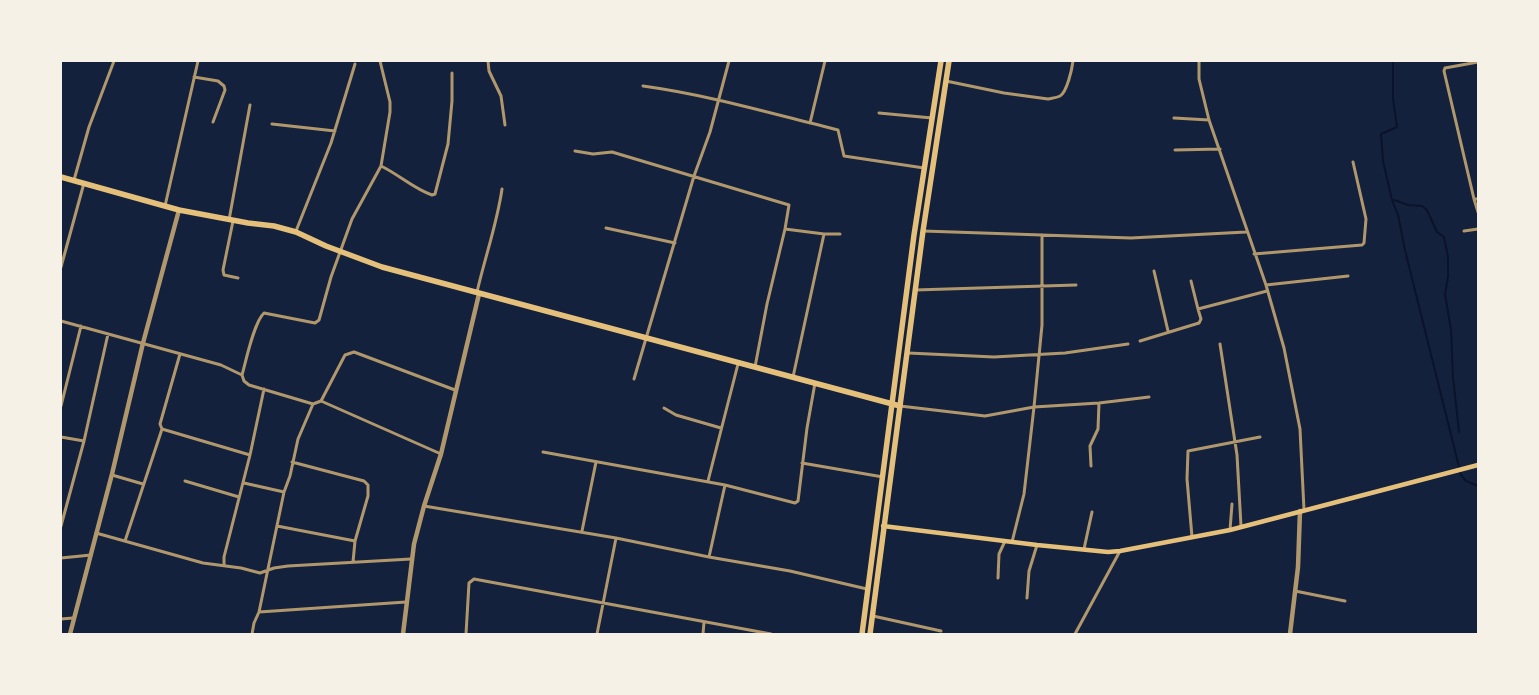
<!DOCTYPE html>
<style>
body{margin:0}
#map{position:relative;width:1539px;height:695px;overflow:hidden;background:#14213d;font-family:"IBM Plex Serif",serif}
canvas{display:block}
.frame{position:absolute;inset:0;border:62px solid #f6f1e7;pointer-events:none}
</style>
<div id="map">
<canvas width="1539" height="695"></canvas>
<div class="frame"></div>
</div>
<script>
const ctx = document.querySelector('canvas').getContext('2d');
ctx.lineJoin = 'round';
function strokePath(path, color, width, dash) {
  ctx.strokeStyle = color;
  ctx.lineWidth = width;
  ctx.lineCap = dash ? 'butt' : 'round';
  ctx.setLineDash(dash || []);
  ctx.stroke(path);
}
const stream = new Path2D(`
 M1393,61V99L1397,127L1381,134L1383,161L1392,200L1398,215L1405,250L1461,475L1466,481L1478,486
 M1394,200L1408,205L1422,206L1427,210L1437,232L1444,237L1448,257V277L1445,294L1451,330L1453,377L1459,432`);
const minor = new Path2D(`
 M488,61L489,71L501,96L505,125
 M1199,61V79L1209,120L1266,285L1284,348L1300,429L1304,510
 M1478,62L1445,68L1444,71L1474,199H1478
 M194,77L218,81L224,86L225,90L213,122
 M946,81L1004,93L1048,99C1052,98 1056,98 1060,96C1067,92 1072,69 1073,61
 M643,86C709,95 773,114 838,130L844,156L924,168
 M879,113L932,118
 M1174,118L1209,120
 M810,123L825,61
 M272,124L335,131
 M1175,150L1220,149
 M575,151L593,154L612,152L789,205L785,229L767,304L755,367
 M381,166C398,174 414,189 432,195L435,194L448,144L452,101V73
 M74,180L89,127L114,61
 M1474,199L1478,212
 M165,206L198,61
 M229,220L250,105
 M233,221L223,270L224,275L238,278
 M606,228L675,243
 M785,229L824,234H840
 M296,231L331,143L355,64
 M923,231L1131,238L1246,232
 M1464,231L1478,229
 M1254,254L1362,245L1364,243L1366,219L1353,162
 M61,267L84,183
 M1154,271L1168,331
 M1191,281L1198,309
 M1266,285L1348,276
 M915,290L1076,285
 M477,292C485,257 497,224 502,189
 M61,321L221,365L242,375L244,381L249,385L313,404
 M1140,341L1199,323L1201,319L1198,309L1267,291
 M1220,344L1237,455L1241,526
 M908,353L994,357L1065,353L1128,344
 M242,375C246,361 254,322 264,313L315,323L319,320L331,277L352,219L381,166L390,112V102L380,61
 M793,377L824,234
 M634,379L694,176L710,132L729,61
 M321,401L441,454
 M61,406L81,326
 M900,406L985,416L1034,407L1099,403L1149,397
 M664,408L676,415L721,428
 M162,429L160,424L180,354
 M61,437L84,441
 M543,452L725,485L795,503L798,501L807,428L815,383
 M292,462L364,481L368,485V496L355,541L353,562
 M802,463L883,477
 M1091,466L1090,446L1098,429L1099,403
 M112,475L143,484
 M185,481L239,497
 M708,481L738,364
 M244,483L284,492
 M424,506L616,538L709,557L790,571L867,589
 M61,526L84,441L108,334
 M277,526L355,541
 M1230,530L1232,504
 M582,531L596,462
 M96,533L203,563L241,568L260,573L274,568L288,566L411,559
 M1192,537L1187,479L1188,451L1260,437
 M125,541L162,429L250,455
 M1012,542L1024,494L1034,407L1042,325V235
 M1084,549L1092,512
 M709,557L725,485
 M61,558L91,555
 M224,565V557L250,455L264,389
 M998,578L999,554L1005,541
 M1295,591L1345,601
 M1027,598L1029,571L1037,545
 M259,612L406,602
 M873,616L941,631
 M61,619L73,618
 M252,634L254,623L259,612L284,492L290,476L298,439L313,404L321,401L345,355L354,352L455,390
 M466,634L469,583L474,579L771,634
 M597,634L616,538
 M703,634L704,622
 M1075,634L1120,551`);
const tertiary = new Path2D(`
 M70,634L112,474L143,343L179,210
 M403,634L414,544L424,506L441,454L479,294
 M1290,634L1298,567L1300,511`);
const secondary = new Path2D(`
 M883,526L1037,545L1108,552L1120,551L1230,530L1478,465`);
const trunk = new Path2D(`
 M61,177L179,210L248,223L274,226L296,232L326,246L382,267L900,406
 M862,634L914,235L941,61
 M870,634L923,231L949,61`);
strokePath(stream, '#0b132b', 2);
strokePath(minor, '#b1986c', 3);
strokePath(tertiary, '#b1986c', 4.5);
strokePath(secondary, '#e5c07b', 4.5);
strokePath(trunk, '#e5c07b', 5.5);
</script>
